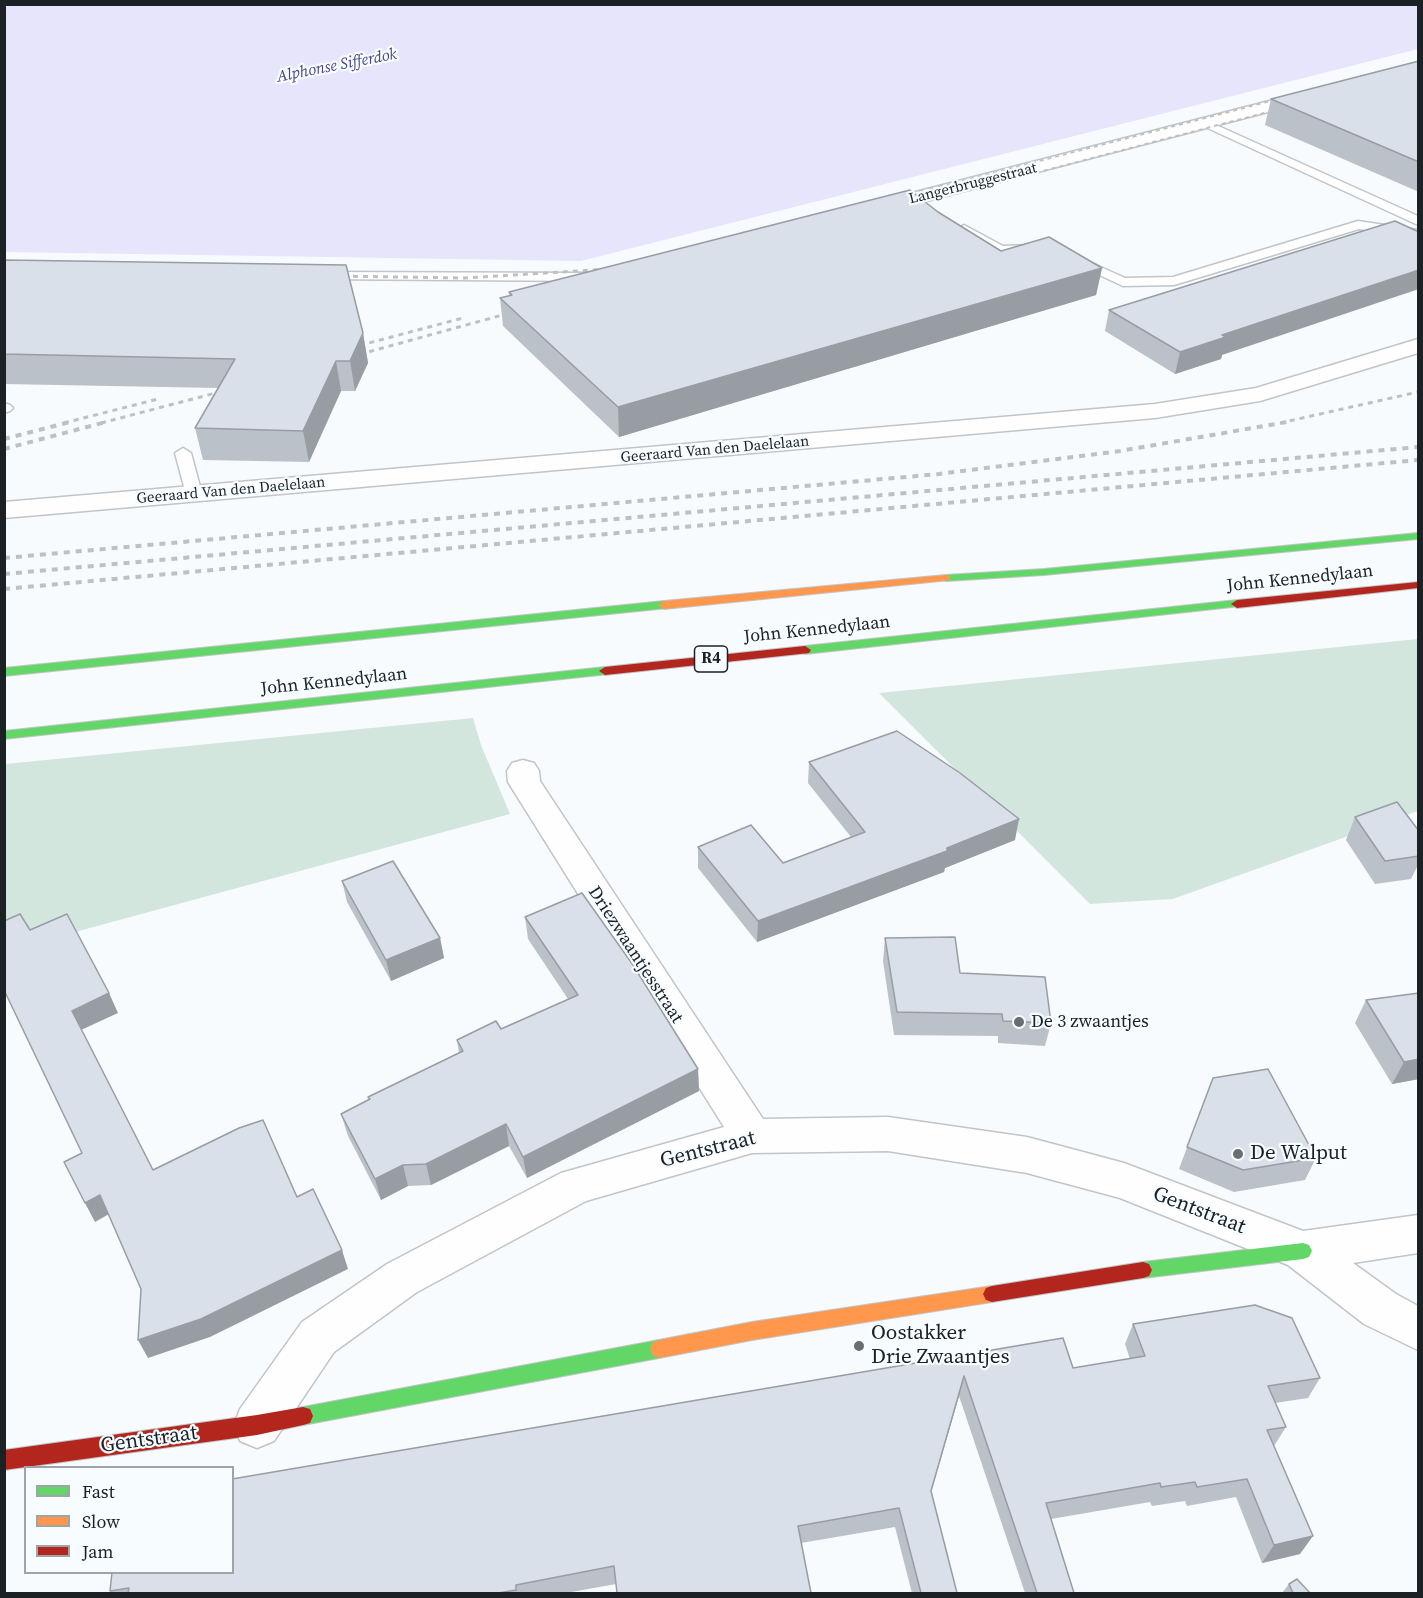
<!DOCTYPE html>
<style>
body{margin:0}
#map{position:relative;width:1423px;height:1598px;overflow:hidden;background:#f8fbfd;font-family:"Source Serif 4",serif}
canvas{display:block}
.frame{position:absolute;inset:0;border:6px solid #1b2124;pointer-events:none}
.legend{position:absolute;left:24px;top:1466px;width:210px;height:108px;box-sizing:border-box;background:#f6fcff;border:2px solid #9ea4a7;margin:0;padding:8px 10px;list-style:none;font-size:18px;color:#1b2124}
.legend li{display:flex;align-items:center;gap:12px;height:30px}
.legend b{width:30px;border:2px solid #9ea4a7}
</style>
<div id="map">
<canvas width="1423" height="1598"></canvas>
<div class="frame"></div>
<ul class="legend">
<li><b style="height:8px;background:#63d668"></b>Fast</li>
<li><b style="height:8px;background:#ff974d"></b>Slow</li>
<li><b style="height:8px;background:#b3261e"></b>Jam</li>
</ul>
</div>
<script>
const ctx = document.querySelector('canvas').getContext('2d');
ctx.lineJoin = 'round';
function fill(path, color) {
  ctx.fillStyle = color;
  ctx.fill(path, 'evenodd');
}
function strokePath(path, color, width, dash) {
  ctx.strokeStyle = color;
  ctx.lineWidth = width;
  ctx.lineCap = dash ? 'butt' : 'round';
  ctx.setLineDash(dash || []);
  ctx.stroke(path);
}
function write(font, color, halo, rows, align = 'center') {
  ctx.font = font + ' "Source Serif 4",serif';
  ctx.lineWidth = 4.5;
  ctx.setLineDash([]);
  ctx.textBaseline = 'middle';
  ctx.strokeStyle = halo;
  ctx.fillStyle = color;
  for (const [text, x, y, turn = 0] of rows) {
    ctx.save();
    ctx.translate(x, y);
    ctx.rotate((+turn || 0) * Math.PI / 180);
    ctx.textAlign = isNaN(turn) ? turn : align;
    if (halo) ctx.strokeText(text, 0, 0);
    ctx.fillText(text, 0, 0);
    ctx.restore();
  }
}
const green = new Path2D(`
 M1418,639V811L1173,899L1090,904L879,693Z
 M473,718L481,745L510,814L5,951V764Z`);
const water = new Path2D(`
 M5,4H1418V49L581,261L5,252Z`);
const lane = new Path2D(`
 M1205,120L1418,216V225L1201,125L1199,123Z
 M1358,221L1418,230V238L1359,229L1174,285L1123,286L1069,261L1076,257L1081,258L1125,278L1173,277Z
 M964,225L1003,246L1032,245L1039,249L1032,253L1000,254L959,232L958,229Z
 M322,272L594,273L601,277L594,281L317,279L315,276L317,273Z
 M4,403L10,405L13,408L10,411L4,413Z
 M183,448L191,453L202,494L200,498H188L186,494L175,453Z`);
const street = new Path2D(`
 M1312,90L1318,91L1321,95L1318,99L876,214L869,212L866,208L869,204Z
 M1418,339V353L1260,401L1155,418L4,518V502L1155,404L1256,388Z
 M523,760L534,763L539,771L540,781L763,1119L888,1117L1027,1137L1124,1163L1303,1231L1418,1215V1253L1353,1263L1396,1294L1418,1306V1350L1364,1324L1288,1265L1120,1198L1027,1173L888,1151L752,1153L586,1201L417,1292L334,1352L274,1441L257,1448L240,1441L234,1425L240,1409L302,1322L387,1264L561,1173L724,1127L508,782L507,771L512,763Z`);
const fast = new Path2D(`
 M1418,533V539L1044,575L946,581L940,578L946,575L1044,569Z
 M1237,600L1241,602L1243,604L1241,606L805,654L799,650L805,646Z
 M664,601L668,602L670,605L668,608L4,676V668Z
 M605,667L611,671L609,674L4,739V731Z
 M1303,1243L1309,1245L1312,1251L1309,1257L1303,1259L1143,1278L1137,1276L1134,1270L1137,1264L1143,1262Z
 M659,1340L666,1343L668,1349L666,1355L659,1358L303,1425L296,1423L293,1416L296,1409L303,1407Z`);
const slow = new Path2D(`
 M946,575L950,576V580L664,609L658,605L664,601Z
 M992,1286L998,1288L1001,1294L998,1300L992,1302L752,1340L659,1358L652,1355L650,1349L652,1343L659,1340L752,1322Z`);
const jam = new Path2D(`
 M1418,582V588L1237,608L1231,604L1237,600Z
 M805,646L811,650L809,653L605,675L599,671L605,667Z
 M1143,1262L1149,1264L1152,1270L1149,1276L1143,1278L992,1302L986,1300L983,1294L986,1288L992,1286Z
 M303,1407L310,1409L313,1416L310,1423L303,1425L257,1435L4,1470V1450L257,1415Z`);
const railFar2 = new Path2D(`
 M939,187L1286,97
 M982,187L1283,108`);
const railFar1 = new Path2D(`
 M899,197L945,185
 M908,206L988,185
 M333,276L465,278L609,269
 M350,348L463,318
 M350,357L517,311
 M64,423L158,399
 M101,423L231,389
 M1280,423L1418,392`);
const rail = new Path2D(`
 M4,439L70,422
 M4,449L106,422
 M4,558L939,474L1120,451L1287,422
 M4,574L1418,447
 M4,589L1418,460`);
const wall = new Path2D(`
 M1419,61V192L1265,125L1271,99Z
 M938,212L1001,251L1102,268L1096,295L619,437L503,326L500,298L509,296V292Z
 M4,260L363,333L368,363L355,391H341L309,462L203,460L195,428L218,388L4,384Z
 M1109,310L1222,355L1221,359L1175,374L1105,331Z
 M809,762L1015,840L945,868L944,872L757,942L698,868V847L783,863L851,837L808,783Z
 M1355,817L1419,856V863L1411,879L1375,884L1346,840Z
 M342,881L440,938L444,958L391,981L347,902Z
 M525,917L698,1069L699,1091L527,1178L509,1146L431,1185L408,1186L381,1200L348,1136L341,1114L369,1099L368,1097L459,1053L457,1040L501,1029L568,999L528,939Z
 M885,938L960,973L1051,1023L1045,1046L998,1043V1036L894,1035L883,961Z
 M1419,993V1079L1392,1084L1355,1023L1366,1000Z
 M1213,1078L1316,1158L1305,1180L1234,1192L1179,1169Z
 M1133,1324L1320,1378L1308,1398L1275,1403L1286,1427L1274,1446L1300,1554L1262,1563L1236,1497L1187,1506L1185,1501L1152,1506L1150,1502L1051,1519L1074,1593H1025L959,1396L931,1492L957,1593H912L895,1527L801,1543L616,1584L566,1593H112L110,1591L1063,1338L1073,1368L1130,1359L1125,1344Z
 M1289,1584L1310,1593H1282Z`);
const shadedWall = new Path2D(`
 M1102,268L1096,295L619,437L618,407Z
 M1419,270V289L1222,355L1221,359L1175,374L1180,352L1222,335Z
 M363,333L368,363L355,391L350,361Z
 M336,361L341,391L309,462L303,431Z
 M1019,819L1015,840L945,868L944,872L757,942L758,921Z
 M440,938L444,958L391,981L386,960Z
 M109,993L118,1013L81,1030L72,1011Z
 M1419,1059V1079L1392,1084L1404,1062Z
 M698,1069L699,1091L527,1178L523,1157Z
 M506,1124L509,1146L431,1185L426,1164Z
 M403,1165L408,1186L381,1200L375,1179Z
 M100,1195L109,1214L95,1222L85,1203Z
 M342,1250L348,1269L210,1337L148,1358L138,1340Z
 M964,1376L959,1396L926,1509L931,1491Z
 M1313,1536L1300,1554L1262,1563L1274,1545Z`);
const building = new Path2D(`
 M1419,61V162L1271,99Z
 M910,190L938,212L1001,251L1049,237L1102,268L618,407L500,298L512,295L509,292Z
 M1395,221L1419,232V270L1222,335L1226,337L1180,352L1109,310Z
 M4,260L346,265L363,333L350,361H336L303,431L195,428L235,359L4,354Z
 M897,731L960,773L1019,819L947,848V851L758,921L698,847L751,825L783,863L865,832L809,762Z
 M1397,802L1419,831V856L1385,861L1355,817Z
 M393,861L440,938L386,960L342,881Z
 M582,893L633,965L698,1069L523,1157L506,1124L426,1164L403,1165L375,1179L341,1114L370,1099L368,1097L463,1051L457,1040L496,1021L501,1029L578,995L525,917Z
 M20,914L30,930L67,914L109,993L72,1011L153,1170L239,1128L263,1120L297,1197L313,1189L342,1250L201,1319L138,1340L141,1289L100,1195L85,1203L64,1162L82,1153L4,990V921Z
 M955,937L960,973L1045,977L1051,1023L1003,1021L1002,1014L897,1012L885,938Z
 M1419,993V1059L1404,1062L1366,1000Z
 M1268,1069L1316,1158L1243,1170L1187,1147L1213,1078Z
 M1255,1305L1292,1318L1320,1378L1268,1386L1286,1427L1267,1430L1313,1536L1274,1545L1247,1479L1197,1487L1195,1482L1161,1487L1160,1483L1046,1503L1074,1593H1037L964,1376L931,1491L957,1593H921L899,1508L798,1526L811,1593H617L614,1566L516,1585V1590L498,1593H128L129,1588L110,1591L112,1572H232V1479L1063,1338L1073,1368L1145,1356L1133,1324Z
 M1297,1579L1310,1593H1293L1289,1584Z`);
const markers = [
 [1019,1022,6,"#686d70"],
 [1238,1154,6,"#686d70"],
 [859,1346,6,"#686d70"]
];
const farStreetnames = [
 ["Langerbruggestraat",973,184,-14],
 ["Geeraard Van den Daelelaan",715,450,-5],
 ["Geeraard Van den Daelelaan",231,491,-5]
];
const farWaternames = [
 ["Alphonse Sifferdok",337,66,-11]
];
const shields = [
 [711,659,33]
];
const shieldNames = [
 ["R4",711,659]
];
const streetNames = [
 ["John Kennedylaan",1300,579,-6],
 ["John Kennedylaan",817,630,-6],
 ["John Kennedylaan",334,682,-6],
 ["Driezwaantjesstraat",635,955,57]
];
const poiNames = [
 ["De 3 zwaantjes",1031,1022]
];
const nearStreetnames = [
 ["Gentstraat",708,1150,-14],
 ["Gentstraat",1199,1211,21],
 ["Gentstraat",149,1440,-8]
];
const nearPoinames = [
 ["De Walput",1250,1154],
 ["Oostakker",871,1334],
 ["Drie Zwaantjes",871,1358]
];
fill(green, '#d2e6dd');
fill(water, '#e6e5fc');
strokePath(lane, '#c1c5c8', 3);
strokePath(street, '#c1c5c8', 3);
strokePath(fast, '#c1c5c8', 2);
strokePath(slow, '#c1c5c8', 2);
strokePath(jam, '#c1c5c8', 2);
fill(lane, '#fefeff');
fill(street, '#fefeff');
fill(fast, '#63d668');
fill(slow, '#ff974d');
fill(jam, '#b3261e');
strokePath(railFar2, '#bec0c1', 2, [4, 4]);
strokePath(railFar1, '#bec0c1', 3, [5, 5]);
strokePath(rail, '#bec0c1', 4, [6, 6]);
fill(wall, '#bbc1c9');
fill(shadedWall, '#989da4');
fill(building, '#d9e0ea');
strokePath(building, '#989da4', 1.5);
for (const [x, y, r, color] of markers) {
  const dot = new Path2D();
  dot.arc(x, y, r, 0, 2 * Math.PI);
  ctx.fillStyle = color;
  ctx.fill(dot);
  strokePath(dot, '#f6fcff', 2);
}
write('15px', '#1b2124', '#f6fcff', farStreetnames);
write('italic 16px', '#4e4483', '#f6fcff', farWaternames);
for (const [x, y, w] of shields) {
  const box = new Path2D();
  box.roundRect(x - w / 2, y - 13, w, 26, 4.5);
  ctx.fillStyle = '#f6fcff';
  ctx.fill(box);
  strokePath(box, '#1b2124', 1.5);
}
write('bold 16px', '#1b2124', null, shieldNames);
write('18px', '#1b2124', '#f6fcff', streetNames);
write('18px', '#1b2124', '#f6fcff', poiNames, 'left');
write('21px', '#1b2124', '#f6fcff', nearStreetnames);
write('21px', '#1b2124', '#f6fcff', nearPoinames, 'left');
</script>
